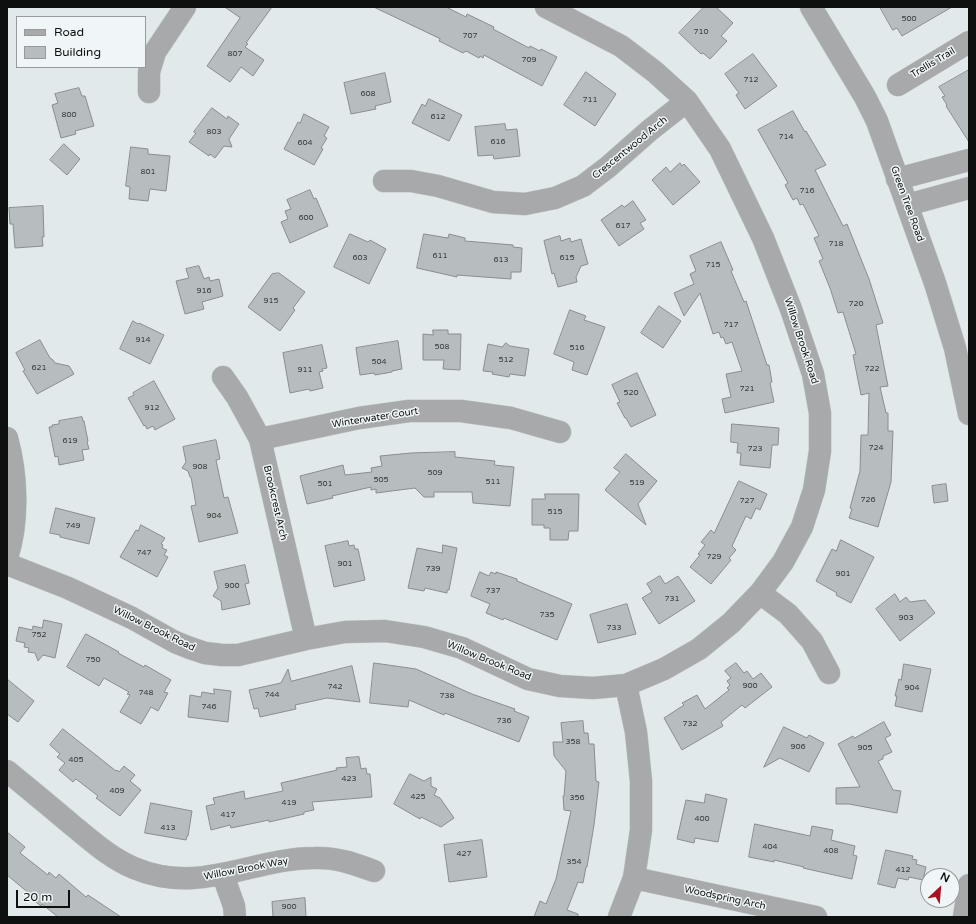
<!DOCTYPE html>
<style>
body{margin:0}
#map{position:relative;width:976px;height:924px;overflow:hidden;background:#e2e9ea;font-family:"Varela Round",sans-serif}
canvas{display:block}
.frame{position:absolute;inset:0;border:8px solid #0e1010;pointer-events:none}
.legend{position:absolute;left:16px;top:16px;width:130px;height:52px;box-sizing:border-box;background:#f0f6f7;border:1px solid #969a9b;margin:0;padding:5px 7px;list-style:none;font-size:12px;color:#0e1010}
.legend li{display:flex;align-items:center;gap:8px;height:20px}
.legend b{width:20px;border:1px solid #969a9b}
.north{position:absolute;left:920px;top:868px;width:40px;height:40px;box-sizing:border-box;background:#f0f6f7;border:1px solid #969a9b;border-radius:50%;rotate:26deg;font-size:11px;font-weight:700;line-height:16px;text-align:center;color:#0e1010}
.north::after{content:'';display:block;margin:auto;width:14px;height:18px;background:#a81120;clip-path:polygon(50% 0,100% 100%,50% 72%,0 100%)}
.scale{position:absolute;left:16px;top:890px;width:54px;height:18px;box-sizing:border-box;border:2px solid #0e1010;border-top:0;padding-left:5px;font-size:12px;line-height:14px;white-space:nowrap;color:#0e1010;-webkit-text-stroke:3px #f0f6f7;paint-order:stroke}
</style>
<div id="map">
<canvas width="976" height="924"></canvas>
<div class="frame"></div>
<ul class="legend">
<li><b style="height:5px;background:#a7a9aa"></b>Road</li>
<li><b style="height:11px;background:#b7bdbe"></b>Building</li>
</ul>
<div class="north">N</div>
<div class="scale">20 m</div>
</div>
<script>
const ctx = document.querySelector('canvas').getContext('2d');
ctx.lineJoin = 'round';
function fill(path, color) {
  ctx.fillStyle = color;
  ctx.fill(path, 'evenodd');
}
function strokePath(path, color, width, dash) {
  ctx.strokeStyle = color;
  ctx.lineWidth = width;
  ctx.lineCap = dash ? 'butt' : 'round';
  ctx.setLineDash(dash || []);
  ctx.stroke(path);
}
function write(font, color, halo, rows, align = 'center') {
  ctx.font = font + ' "Varela Round",sans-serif';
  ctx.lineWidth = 3;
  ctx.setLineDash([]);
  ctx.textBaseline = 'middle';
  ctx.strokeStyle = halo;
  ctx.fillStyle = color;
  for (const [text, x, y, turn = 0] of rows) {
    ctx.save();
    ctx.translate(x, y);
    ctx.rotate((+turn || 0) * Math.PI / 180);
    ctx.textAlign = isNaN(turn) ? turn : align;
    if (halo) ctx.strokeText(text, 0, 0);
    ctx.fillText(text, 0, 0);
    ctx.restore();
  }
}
const building = new Path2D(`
 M225,7H272L246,43L248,44L245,47L264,60L253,76L241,67L230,82L207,66L240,18Z
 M374,7H446L466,17L467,14L494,27L493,29L529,48L530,46L540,51L541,49L557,57L542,86L484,55L483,58L480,56L479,58L466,51L463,53L439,41L440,39Z
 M704,7H716L733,23L721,36L727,41L710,59L703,53L701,54L679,33Z
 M880,7H952L902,36L897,28L893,30Z
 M753,54L777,86L745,109L736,95L739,93L725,74Z
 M969,70V142L946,106L947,105L942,97L945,96L939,87Z
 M586,72L616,94L595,126L564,105Z
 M385,73L391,102L375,106L376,109L351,114L344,83Z
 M79,88L82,96H85L94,126L75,131L76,134L61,138L52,105L58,103L55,94Z
 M429,99L462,115L449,141L412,123L422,104L425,106Z
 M212,108L227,119L228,116L239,124L229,139L232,147L224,146L215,158L210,154L209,156L189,142L196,133L194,132Z
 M793,111L805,132L806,131L826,165L815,170L843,226L847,224L869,279L883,323L876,325L888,386L880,387L886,413H888V431H893L891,482L878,527L849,518L852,509L850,508L860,471L861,435H868L869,393L861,395L853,355L856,354L843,312L838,313L830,288L819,261L823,259L814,238L819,236L803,204L800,205L797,198L793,200L785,185L788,183L758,130Z
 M304,114L329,127L324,136L327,138L321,148L323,149L314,165L284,149L298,122L300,123Z
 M505,124L506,130L517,129L520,156L494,159L493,155L478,156L475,127Z
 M64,144L80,159L67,175L50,160Z
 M131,147L148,149V154L170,156L166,191L150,189L148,201L129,199L130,187L126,186Z
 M680,163L682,166L684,164L700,182L673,205L652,180L666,167L670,172Z
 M310,190L314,199L316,198L328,226L290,243L281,222L288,219L285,211L291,209L287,200Z
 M633,201L646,220L640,223L644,229L619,246L601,220L622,205L624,207Z
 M43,206L44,237H42L43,246L15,248L13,224H10L9,208Z
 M350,234L368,242L370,240L386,249L369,284L334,267Z
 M424,234L448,238L449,234L465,238V241L513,245V247L522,248L521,272H511V279L457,275V277L417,268Z
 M560,236L561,241L570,238L571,242L581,239L588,264L581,266L576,277L577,282L558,287L554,273L552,274L544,241Z
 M721,242L733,270L731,271L744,302L746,301L767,365H769L772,382L770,383L774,402L725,413L722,399L731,397L726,374L742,371L732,342L726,344L723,337L721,338L719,332L713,334L700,293L684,316L674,293L694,284L690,274L696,271L690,256Z
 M199,266L204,279L209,277L210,281L219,279L223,296L202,302L204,309L185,314L176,281L189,278L186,269Z
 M279,273L305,292L293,308L295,310L280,331L248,307L272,274Z
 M659,306L681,321L663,348L641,333Z
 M570,310L586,316L584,320L605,327L587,375L572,370L574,362L554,354Z
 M133,321L138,324L139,323L164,335L150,364L120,349Z
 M433,330H448V334H461L460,370L443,369L444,360H423V334L433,335Z
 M40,340L50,358L53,360L55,363L69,366L74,374L37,394L23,371L25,370L16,353Z
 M398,341L402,369L392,371V372L375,375L374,373L360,375L356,348Z
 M506,343L510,346L529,349L525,376L510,374L509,377L492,374L493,372L483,371L488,344L502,347Z
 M322,345L327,368L322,369L323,371L319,372L323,388L310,391L309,389L290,393L283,353Z
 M637,373L656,415L631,427L626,418H625L617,403L620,402L612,385Z
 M154,381L175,419L155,430L153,426L147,429L145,425L144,426L128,398L134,395L133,393Z
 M82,417L83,421H84L88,441L87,442L89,449L82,450L84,460L59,465L58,456L55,457L49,427H52V425L59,424V421Z
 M732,424L779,428L778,445H772L770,468L740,465L741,453H737L738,443L731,442Z
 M216,440L220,459L216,460L224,498L228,497L238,533L199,542L191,506L196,505L191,477H190L188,471L182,468L186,462L183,447Z
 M455,452V457L495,461L494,465L514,467L510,506L473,503L472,492H434V497H424L415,488L376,493V489L371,490V487L332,496L333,498L307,504L300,476L343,465L345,475L372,472L371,468L382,466L380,456L411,453Z
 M626,454L657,481L638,504L646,525L605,490L620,472L614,468Z
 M739,481L767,494L760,510L756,508L751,519L746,516L732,546L736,550L729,558L731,560L711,584L690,567L700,555L698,554L705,545L701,542L711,530L714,533Z
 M946,484L948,501L934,503L932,486Z
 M545,494H579L578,531H569L568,540H550V528H544V525H532V499H545Z
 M56,508L95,518L89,544L60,537V535L50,533Z
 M141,525L165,538L161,544L163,545L162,548L167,550L164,555L168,557L157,577L120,557L133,535L136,530L138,531Z
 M841,540L874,557L851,603L836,595L837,593L816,581L832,549L836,551Z
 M348,541L349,546L354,545L355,549H358L365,580L334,587L325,546Z
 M443,545L457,548L449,590H447V593L425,588L424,591L408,588L417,548L442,553Z
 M245,565L249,583L245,584L250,604L222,610L221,601L213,596L218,588L214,572Z
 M480,572L489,576L491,572L496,574V572L517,579V581L572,604L557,640L504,618L503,620L486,613L490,604L471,596Z
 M660,576L665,584L678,576L695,601L659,624L642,598L652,592L647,584Z
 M895,594L900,602L906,597L910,602L925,600L935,613L900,641L876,609Z
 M627,604L636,634L598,643L590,615Z
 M44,620L62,624L55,658L43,655L38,661L35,653L28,652L29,648L24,647L25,643L16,641L19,627L32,630L33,626L42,628Z
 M86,634L119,652L118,653L144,667L145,665L171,680L164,692L168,693L158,711L151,707L141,724L120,712L130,695L127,694L129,692L104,678L99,686L67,667Z
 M374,663L416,669L472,694L515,709L514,711L529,717L519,742L445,713L444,715L409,700L408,707L370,703Z
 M736,663L744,673L747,671L753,679L761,673L772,687L745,708L742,705L721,722L723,726L682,750L664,718L684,705L682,703L697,695L705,709L729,690L727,688L730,685L727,681L731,678L725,671Z
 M904,664L931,669L922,712L895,706L897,696H895L899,679L901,680Z
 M352,666L360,702L327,698L295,705L296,709L260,717L258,708L254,709L249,690L281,683L288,669L291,681Z
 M7,679L34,701L18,722L7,714Z
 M214,689L231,691L228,722L188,717L190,695L201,697L202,692L214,694Z
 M583,721L584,733H588L589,744H594L596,781L599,782L594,825L587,867H586L583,883L578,882L567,910L578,914V917H534L540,901L546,904L556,879L571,811L564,810L563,796H564L566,771L554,756L553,742H563L561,723Z
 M884,722L891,735L885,738L892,752L883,756V759L878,761L893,790L901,791L897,813L849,804H836V788L860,787L838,744L853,736L854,738Z
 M784,727L807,738L809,735L824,743L809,772L780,758L764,767Z
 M63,729L116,771L117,770L119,772L124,766L135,775L130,781L141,790L120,816L96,798L98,796L76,779L73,782L59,770L65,763L57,757L60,754L50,745Z
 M359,757L361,769L366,768L367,774H370L372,797L312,802L314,810L304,812V814L269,822V820L231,828L230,825L211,830L206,806L215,804L213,798L244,791L245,799L283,791L281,783L337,770L336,768L347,767L346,758Z
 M410,774L424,781L431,777V786L437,789L434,795L440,798L454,818L441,827L421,817L420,819L394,804Z
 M706,794L727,799L718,842L695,838L694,843L677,839L686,800L704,803Z
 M151,803L192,811L188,836H187L186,840L145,833Z
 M755,824L810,836L812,826L833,830L831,840L855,846L853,855L857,856L852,879L803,868L804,867L774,860V862L749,857Z
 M7,832L25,847L20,853L48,875L49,872L56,878L59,874L86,897L88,895L121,917H58L42,904L41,906L28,896L30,894L7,875Z
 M482,840L487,877L449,882L444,845Z
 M886,850L913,856L912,859L917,860L916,864L926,867L923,880L909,877L908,880L898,878L895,888L878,884Z
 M305,898L306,917H273L272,902Z`);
const minor = new Path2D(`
 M811,7L865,97L877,121L935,283L955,348L969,414
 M898,85L969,42
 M149,92V72L155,52L185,7
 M897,179L969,160
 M384,181H411L438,186L493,202L525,204L555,198L583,186L608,167L650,130L687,101
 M907,205L969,188
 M223,377L237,397L260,439L306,639
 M7,438C17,474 19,521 7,558
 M260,439L359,418L409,411H461L511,418L560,432
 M7,564L68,588L132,618L175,642L190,648L205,653L222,655H238L306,639L345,632L385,631L424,637L462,648L528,679L560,686L593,688L626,685L664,669L699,649L731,623L760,593L783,562L802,527L814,490L820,451V413L813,374L791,309L763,238L720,149L687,101L655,72L621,46L546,7
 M760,593L788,614L812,641L829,673
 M7,771C29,789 51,807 72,825C92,841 110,858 134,868C200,896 251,858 315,858C336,857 355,864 374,871
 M223,875L234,906L235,917
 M634,878L816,917
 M619,917L634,878L641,830V781L636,732L626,685
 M964,917L969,885`);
const numberNames = [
 ["500",909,19],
 ["710",701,32],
 ["707",470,36],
 ["807",235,54],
 ["709",529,60],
 ["712",751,80],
 ["608",368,94],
 ["711",590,100],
 ["800",69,115],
 ["612",438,117],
 ["803",214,132],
 ["714",786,137],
 ["616",498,142],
 ["604",305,143],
 ["801",148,172],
 ["716",807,191],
 ["600",306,218],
 ["617",623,226],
 ["718",836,244],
 ["611",440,256],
 ["603",360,258],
 ["615",567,258],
 ["613",501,260],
 ["715",713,265],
 ["916",204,291],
 ["915",271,301],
 ["720",856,304],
 ["717",731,325],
 ["914",143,340],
 ["508",442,347],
 ["516",577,348],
 ["512",506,360],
 ["504",379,362],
 ["621",39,368],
 ["722",872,369],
 ["911",305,370],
 ["721",747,389],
 ["520",631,393],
 ["912",152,408],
 ["619",70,441],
 ["724",876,448],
 ["723",755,449],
 ["908",200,467],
 ["509",435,473],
 ["505",381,480],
 ["511",493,482],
 ["519",637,483],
 ["501",325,484],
 ["726",868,500],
 ["727",747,501],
 ["515",555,512],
 ["904",214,516],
 ["749",73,526],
 ["747",144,553],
 ["729",714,557],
 ["901",345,564],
 ["739",433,569],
 ["901",843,574],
 ["900",232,586],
 ["737",493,591],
 ["731",672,599],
 ["735",547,615],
 ["903",906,618],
 ["733",614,628],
 ["752",39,635],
 ["750",93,660],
 ["900",750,686],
 ["742",335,687],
 ["904",912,688],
 ["748",146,693],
 ["744",272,695],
 ["738",447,696],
 ["746",209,707],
 ["736",504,721],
 ["732",690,724],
 ["358",573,742],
 ["906",798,747],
 ["905",865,748],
 ["405",76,760],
 ["423",349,779],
 ["409",117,791],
 ["425",418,797],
 ["356",577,798],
 ["419",289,803],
 ["417",228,815],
 ["400",702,819],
 ["413",168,828],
 ["404",770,847],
 ["408",831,851],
 ["427",464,854],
 ["354",574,862],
 ["412",903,870],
 ["900",289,907]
];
const streetNames = [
 ["Trellis Trail",933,63,-31],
 ["Crescentwood Arch",630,148,-39],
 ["Green Tree Road",907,204,70],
 ["Willow Brook Road",801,341,72],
 ["Winterwater Court",375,418,-9],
 ["Brookcrest Arch",275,503,77],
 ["Willow Brook Road",154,629,26],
 ["Willow Brook Road",489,661,22],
 ["Willow Brook Way",246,869,-11],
 ["Woodspring Arch",725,898,12]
];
fill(building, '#b7bdbe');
strokePath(building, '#888e8e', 1);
strokePath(minor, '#c0c6c7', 23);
strokePath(minor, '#a7a9aa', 22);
write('8px', '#383b3c', null, numberNames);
write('10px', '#0e1010', '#f0f6f7', streetNames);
</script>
